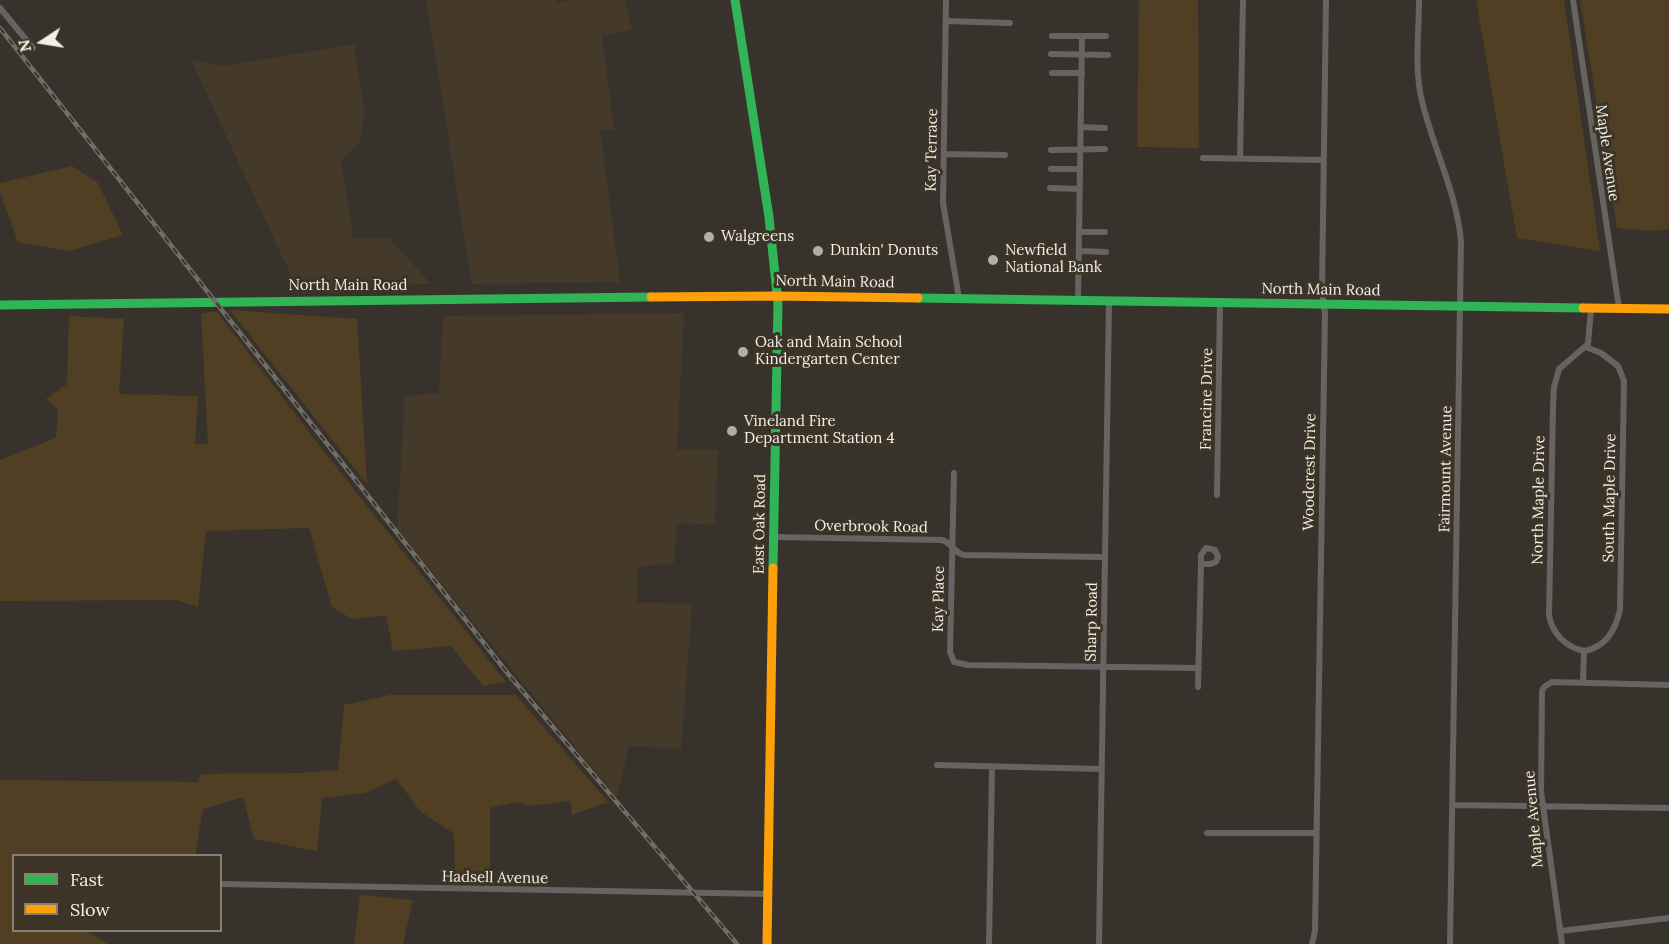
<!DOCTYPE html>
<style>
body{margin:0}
#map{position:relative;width:1669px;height:944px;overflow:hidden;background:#37332c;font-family:Lora,serif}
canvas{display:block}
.legend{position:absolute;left:12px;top:854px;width:210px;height:78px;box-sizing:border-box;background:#3c3427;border:2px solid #867f74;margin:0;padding:8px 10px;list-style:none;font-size:18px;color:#f4efe7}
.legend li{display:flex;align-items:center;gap:12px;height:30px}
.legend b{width:30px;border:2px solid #867f74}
.north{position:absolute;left:12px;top:12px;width:60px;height:60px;-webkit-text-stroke:4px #3c3427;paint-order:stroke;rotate:258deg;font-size:16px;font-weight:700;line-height:24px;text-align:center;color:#f4efe7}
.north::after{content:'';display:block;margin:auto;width:21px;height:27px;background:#f4efe7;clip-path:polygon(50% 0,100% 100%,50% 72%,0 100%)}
</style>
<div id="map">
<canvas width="1669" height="944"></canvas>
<ul class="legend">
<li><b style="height:8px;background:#30b455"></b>Fast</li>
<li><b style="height:8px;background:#ff9f0a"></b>Slow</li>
</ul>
<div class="north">N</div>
</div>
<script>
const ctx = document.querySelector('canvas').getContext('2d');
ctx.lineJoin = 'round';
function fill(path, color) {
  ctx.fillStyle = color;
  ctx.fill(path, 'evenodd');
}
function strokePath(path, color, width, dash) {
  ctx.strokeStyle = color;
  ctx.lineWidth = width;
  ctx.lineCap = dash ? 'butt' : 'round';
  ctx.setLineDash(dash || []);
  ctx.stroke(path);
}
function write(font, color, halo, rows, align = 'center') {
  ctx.font = font + ' Lora,serif';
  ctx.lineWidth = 6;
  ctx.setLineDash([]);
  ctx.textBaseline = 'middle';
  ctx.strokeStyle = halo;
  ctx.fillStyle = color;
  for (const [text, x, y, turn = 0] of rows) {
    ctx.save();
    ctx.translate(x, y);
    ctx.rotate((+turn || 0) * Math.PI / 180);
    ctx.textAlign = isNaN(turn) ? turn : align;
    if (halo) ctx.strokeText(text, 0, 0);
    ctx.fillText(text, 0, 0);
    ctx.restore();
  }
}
const built = new Path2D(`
 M426,0H558L557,3L569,0H625L632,30L602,36L614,130H600L620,282L472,284Z
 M354,44L365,115L359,144L341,160L353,238H389L431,284L296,286L191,60L223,66Z
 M684,313L677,450H718L715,525L677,523L674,563L638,567L637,602L692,604L681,749L629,746L617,798L397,529L405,396L439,393L443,316Z`);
const green = new Path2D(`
 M1139,0H1198L1199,148L1137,147Z
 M1476,0H1564L1600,251L1517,238Z
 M1580,0H1669V229L1653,231L1617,228Z
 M72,166L98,183L123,235L70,251L18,242L0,192V183Z
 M230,310L357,319L367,484Z
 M217,312L312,436L506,682L483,686L451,646L393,651L386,615L352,619L332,607L309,528L206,531L198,607L177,600L0,601V460L56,438L58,410L46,399L67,384L69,316L124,319L119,394L198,396L195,444H208L201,313Z
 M390,695H516L608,802L572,815L570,801L528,806L517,802L490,808V888L455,872L454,834L421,812L396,779L365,793L322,798L317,851L254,839L243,797L203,809L195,855L14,856V930L87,931L108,944H0V780L198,782L201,774L301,773L338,770L344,705Z
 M360,895L413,900L403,944H354Z`);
const street = new Path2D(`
 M946,0L943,203L959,298
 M1419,0C1419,33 1414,69 1422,101C1433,148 1457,193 1461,242L1450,944
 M1573,0L1619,308
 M0,8L33,48
 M946,21L1010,23
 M1052,36H1106
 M1051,54L1108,55
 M1052,73H1082
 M1081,127L1105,128
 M1051,150L1105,149
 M944,154L1005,155
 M1203,158L1323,160
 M1240,159L1243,0
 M1051,169H1080
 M1050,188L1080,189
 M1080,232H1105
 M1080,251L1106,252
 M1078,301L1082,36
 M954,473L950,652L954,662L968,665L1199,668
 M1217,495L1220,303
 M775,537L942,540C951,542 954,553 964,555L1105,557
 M1206,548L1215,550L1218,557L1216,562L1210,564H1201V555Z
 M1584,651C1565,647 1552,633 1549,615L1553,407L1554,387L1559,369L1588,344L1591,309
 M1584,651C1606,647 1615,631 1620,610L1624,381L1618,366L1601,353L1586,347
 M1583,683L1584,651
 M1198,687L1201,564
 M937,765L1101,769
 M1452,805L1669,808
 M1207,833H1316
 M220,884L768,894
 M1561,931L1669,918
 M989,944L992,768
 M1099,944L1109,301
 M1312,944L1315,931L1325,313L1322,292L1326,0
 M1562,944L1541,792L1542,691L1544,687L1552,682L1669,685`);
const fast = new Path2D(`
 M735,0L769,217L778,303L773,568
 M918,298L1583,308
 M0,305L651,297`);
const slow = new Path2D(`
 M651,297L778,296L918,298
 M1583,308L1669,309
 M767,944L773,568`);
const rail = new Path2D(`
 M0,28L509,675L737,944`);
const markers = [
 [709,237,6,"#b2ada6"],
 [818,251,6,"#b2ada6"],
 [993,260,6,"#b2ada6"],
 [743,352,6,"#b2ada6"],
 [732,431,6,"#b2ada6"]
];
const streetNames = [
 ["Kay Terrace",932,150,-89],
 ["Maple Avenue",1607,153,82],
 ["North Main Road",835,282,1],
 ["North Main Road",348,286],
 ["North Main Road",1321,290,1],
 ["Francine Drive",1207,399,-89],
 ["Fairmount Avenue",1446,469,-89],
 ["Woodcrest Drive",1310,472,-89],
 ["South Maple Drive",1610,498,-89],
 ["North Maple Drive",1539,500,-89],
 ["East Oak Road",760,524,-89],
 ["Overbrook Road",871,527,1],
 ["Kay Place",939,599,-89],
 ["Sharp Road",1092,622,-89],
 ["Maple Avenue",1534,819,-95],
 ["Hadsell Avenue",495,878,1]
];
const poiNames = [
 ["Walgreens",721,237],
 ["Dunkin' Donuts",830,251],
 ["Newfield",1005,251],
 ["National Bank",1005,268],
 ["Oak and Main School",755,343],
 ["Kindergarten Center",755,360],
 ["Vineland Fire",744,422],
 ["Department Station 4",744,439]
];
fill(built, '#453a29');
fill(green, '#503f22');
strokePath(street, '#676362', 6);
strokePath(fast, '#30b455', 9);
strokePath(slow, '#ff9f0a', 9);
strokePath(rail, '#716e69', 4.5);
strokePath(rail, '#3c3427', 2, [7]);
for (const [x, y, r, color] of markers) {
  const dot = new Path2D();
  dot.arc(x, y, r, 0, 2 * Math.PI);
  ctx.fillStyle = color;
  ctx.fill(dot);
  strokePath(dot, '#3c3427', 2);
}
write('15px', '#f4efe7', '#3c3427', streetNames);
write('15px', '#f4efe7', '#3c3427', poiNames, 'left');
</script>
